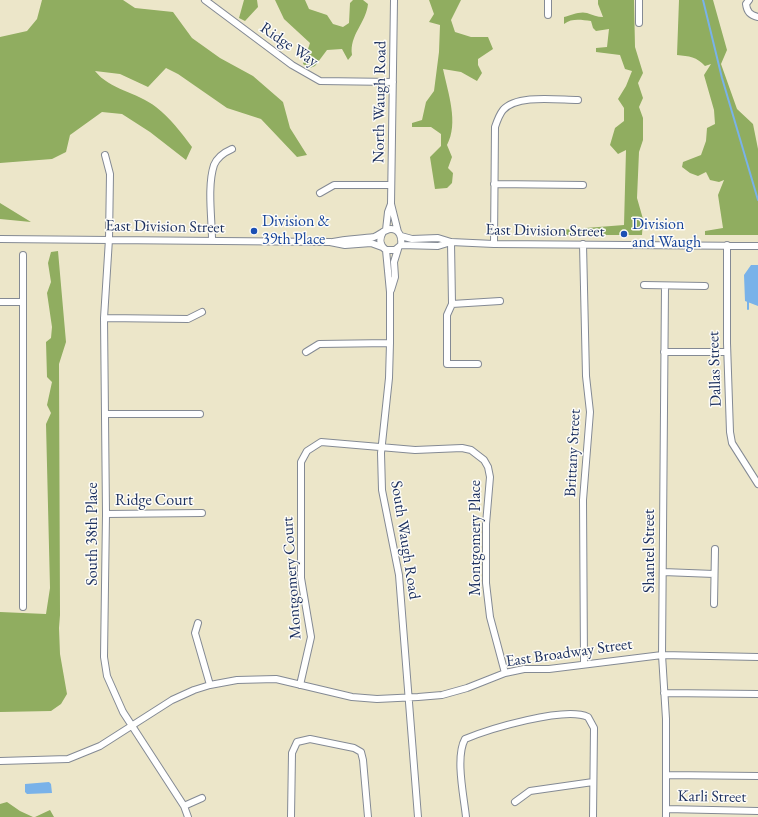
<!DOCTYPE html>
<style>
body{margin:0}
canvas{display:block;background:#ece6c9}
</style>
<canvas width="758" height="817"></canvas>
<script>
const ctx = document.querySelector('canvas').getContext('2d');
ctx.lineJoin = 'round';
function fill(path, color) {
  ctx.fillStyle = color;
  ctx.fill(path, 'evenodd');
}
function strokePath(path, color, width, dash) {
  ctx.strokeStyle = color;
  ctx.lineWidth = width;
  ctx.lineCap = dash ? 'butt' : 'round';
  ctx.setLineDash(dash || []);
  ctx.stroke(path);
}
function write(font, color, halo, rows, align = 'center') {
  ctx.font = font + ' "EB Garamond",serif';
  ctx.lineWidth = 3;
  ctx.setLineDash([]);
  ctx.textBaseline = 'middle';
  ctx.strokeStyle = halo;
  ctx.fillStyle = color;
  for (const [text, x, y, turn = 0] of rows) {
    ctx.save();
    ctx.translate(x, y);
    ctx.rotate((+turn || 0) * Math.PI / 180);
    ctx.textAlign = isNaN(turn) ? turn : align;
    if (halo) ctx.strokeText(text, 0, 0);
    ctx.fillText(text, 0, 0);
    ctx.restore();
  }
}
const forest = new Path2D(`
 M42,0H123L135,8L173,12L192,38L220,58L253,76L283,102L290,128L307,155L297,157L261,119L227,108L178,74L166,68L148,87L120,74L95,71C110,90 137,92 156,107C170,118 181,132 192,147L186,160L150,132L122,114L102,112L70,135L66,152L52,159L0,163V37L27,31L37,19Z
 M244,0H257L258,7L245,21L239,18Z
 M275,0H305L309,9L327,15L333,24L343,27L349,23L350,3L353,0H363L368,4C366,23 349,35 352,55L348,60L342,49L327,50L315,66L310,68L303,64L310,43L284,19Z
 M429,0H461L451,20L455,32L471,37H488L493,49L478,59V65L482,73L477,81L461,72L443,69C448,93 459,123 447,145L452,157L448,168L453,173L452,183L447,188L435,189L430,157L441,146V134L431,127H412V123L422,120L426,102L434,91L439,52L440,25L429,22L434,14Z
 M598,0H634L635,47L643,73L638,83L643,98L639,107L643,118V140L639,152L637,198L643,219L642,235H559L560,230L624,225L626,150L618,154L610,145L615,128L624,121V108L618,99L626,86L632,71L625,69L620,55L596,52V48L607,47L609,29L596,31L593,28L591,21C581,20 572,18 564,24V17C571,15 580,11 587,13C593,15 597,17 603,17L598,4Z
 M679,0H713L727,50L721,64L737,109L753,124L758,149V235H705V231L723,228L718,195L724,180L719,182L710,180L706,172L698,176L690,173L682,167L683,162L701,155L706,141L707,128L715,124L714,110L704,75L711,64L705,66C697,57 689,56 677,55Z
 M0,203L31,222L0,219Z
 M58,251L66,342L59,364L60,615L59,628L60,654L67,694L61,704L51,711L0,712V612L46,614L50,588L46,424L51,413L47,405L52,382L47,377L46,342L51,338L52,327L47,293L51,282L48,263L51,252Z
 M7,802L20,811L33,817H0V804Z
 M50,810L54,817H35Z`);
const water = new Path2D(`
 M751,265H758V306L745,301L744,275Z
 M49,782L51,784L52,793L27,794L25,792V784Z`);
const stream = new Path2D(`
 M703,0L722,78L758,200
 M748,302V309`);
const minor = new Path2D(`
 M205,0L292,65L320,81L393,82
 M394,0L391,204L398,232
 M548,0V15
 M749,0L746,4C747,12 750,15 758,17
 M639,23V0
 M105,155L110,174L109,239L104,318L106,514L104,657L107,676L123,712L184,806L188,817
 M494,184L583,185
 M320,193L334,185H391
 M386,230L388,212L391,204
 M401,236L412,239L438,238L451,242L494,244L758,246
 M0,239L330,242L345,245L371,243L382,247
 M212,240C212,219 207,186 214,165C217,158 225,152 232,149
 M333,242C346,239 360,239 374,237C380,235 385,229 391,229C400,229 402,238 401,245L395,250H386C379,245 379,239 383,232
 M451,242L452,304L447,315V364H478
 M494,244L495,127C497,121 499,115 503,110C517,94 558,100 578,100
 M583,244L586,376L590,412L583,500L584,663
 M401,245L438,246L451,242
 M727,245V343L730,432L732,443L758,484
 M386,250L390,292V343L389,378L381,453L382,490L399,575L418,817
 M644,285L705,286
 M665,286L662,655L666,719V817
 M391,290L395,277L394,262L398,249
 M0,302H23
 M452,304L500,301
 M104,318L188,319L202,312
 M306,352L319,344L390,343
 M664,352H727
 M106,414H200
 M106,514L202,513
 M663,572L714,574
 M714,604L715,549
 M23,607V255
 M198,623L195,633L210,685
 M300,685L311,637L301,578V462L307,451L321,442L415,450L462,448L471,450L484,460L488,467L490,477L486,524V583L490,617L505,673
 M664,693L758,694
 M0,761L68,759L100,746L172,700L194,690L210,685L237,680L276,679L352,697L377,699L418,697L442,695L467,688L505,673L524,669H549L662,655L758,657
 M666,775L758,776
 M515,802L530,791L593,782
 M184,806L202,798
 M666,809L758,811
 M291,817L292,753L297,742L310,739L354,748L361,752L363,760L368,817
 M466,817C464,797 455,757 465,739C489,729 565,706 588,717L594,728L593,817`);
const markers = [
 [254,231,4,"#1a4fb4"],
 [624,234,4,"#1a4fb4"]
];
const streetNames = [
 ["Ridge Way",289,45,34],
 ["North Waugh Road",380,102,-89],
 ["East Division Street",165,227,1],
 ["East Division Street",545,231,1],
 ["Dallas Street",715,369,-92],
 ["Brittany Street",573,453,-87],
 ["Ridge Court",154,501],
 ["South 38th Place",93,534,-90],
 ["Montgomery Place",476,538,-90],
 ["South Waugh Road",405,540,81],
 ["Shantel Street",650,551,-90],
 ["Montgomery Court",292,578,-94],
 ["East Broadway Street",569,653,-8],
 ["Karli Street",712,797,1]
];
const transitNames = [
 ["Division &",262,222],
 ["39th Place",262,240],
 ["Division",632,225],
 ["and Waugh",632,243]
];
fill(forest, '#90ad60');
fill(water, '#79b2e9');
strokePath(stream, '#79b2e9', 2);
strokePath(minor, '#848a94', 8);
strokePath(minor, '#fff', 6);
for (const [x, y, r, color] of markers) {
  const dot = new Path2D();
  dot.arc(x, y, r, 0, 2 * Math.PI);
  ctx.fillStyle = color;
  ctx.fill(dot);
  strokePath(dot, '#fdfcf7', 1.5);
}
write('16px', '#1b2f5e', '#fdfcf7', streetNames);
write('16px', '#164399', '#fdfcf7', transitNames, 'left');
</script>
